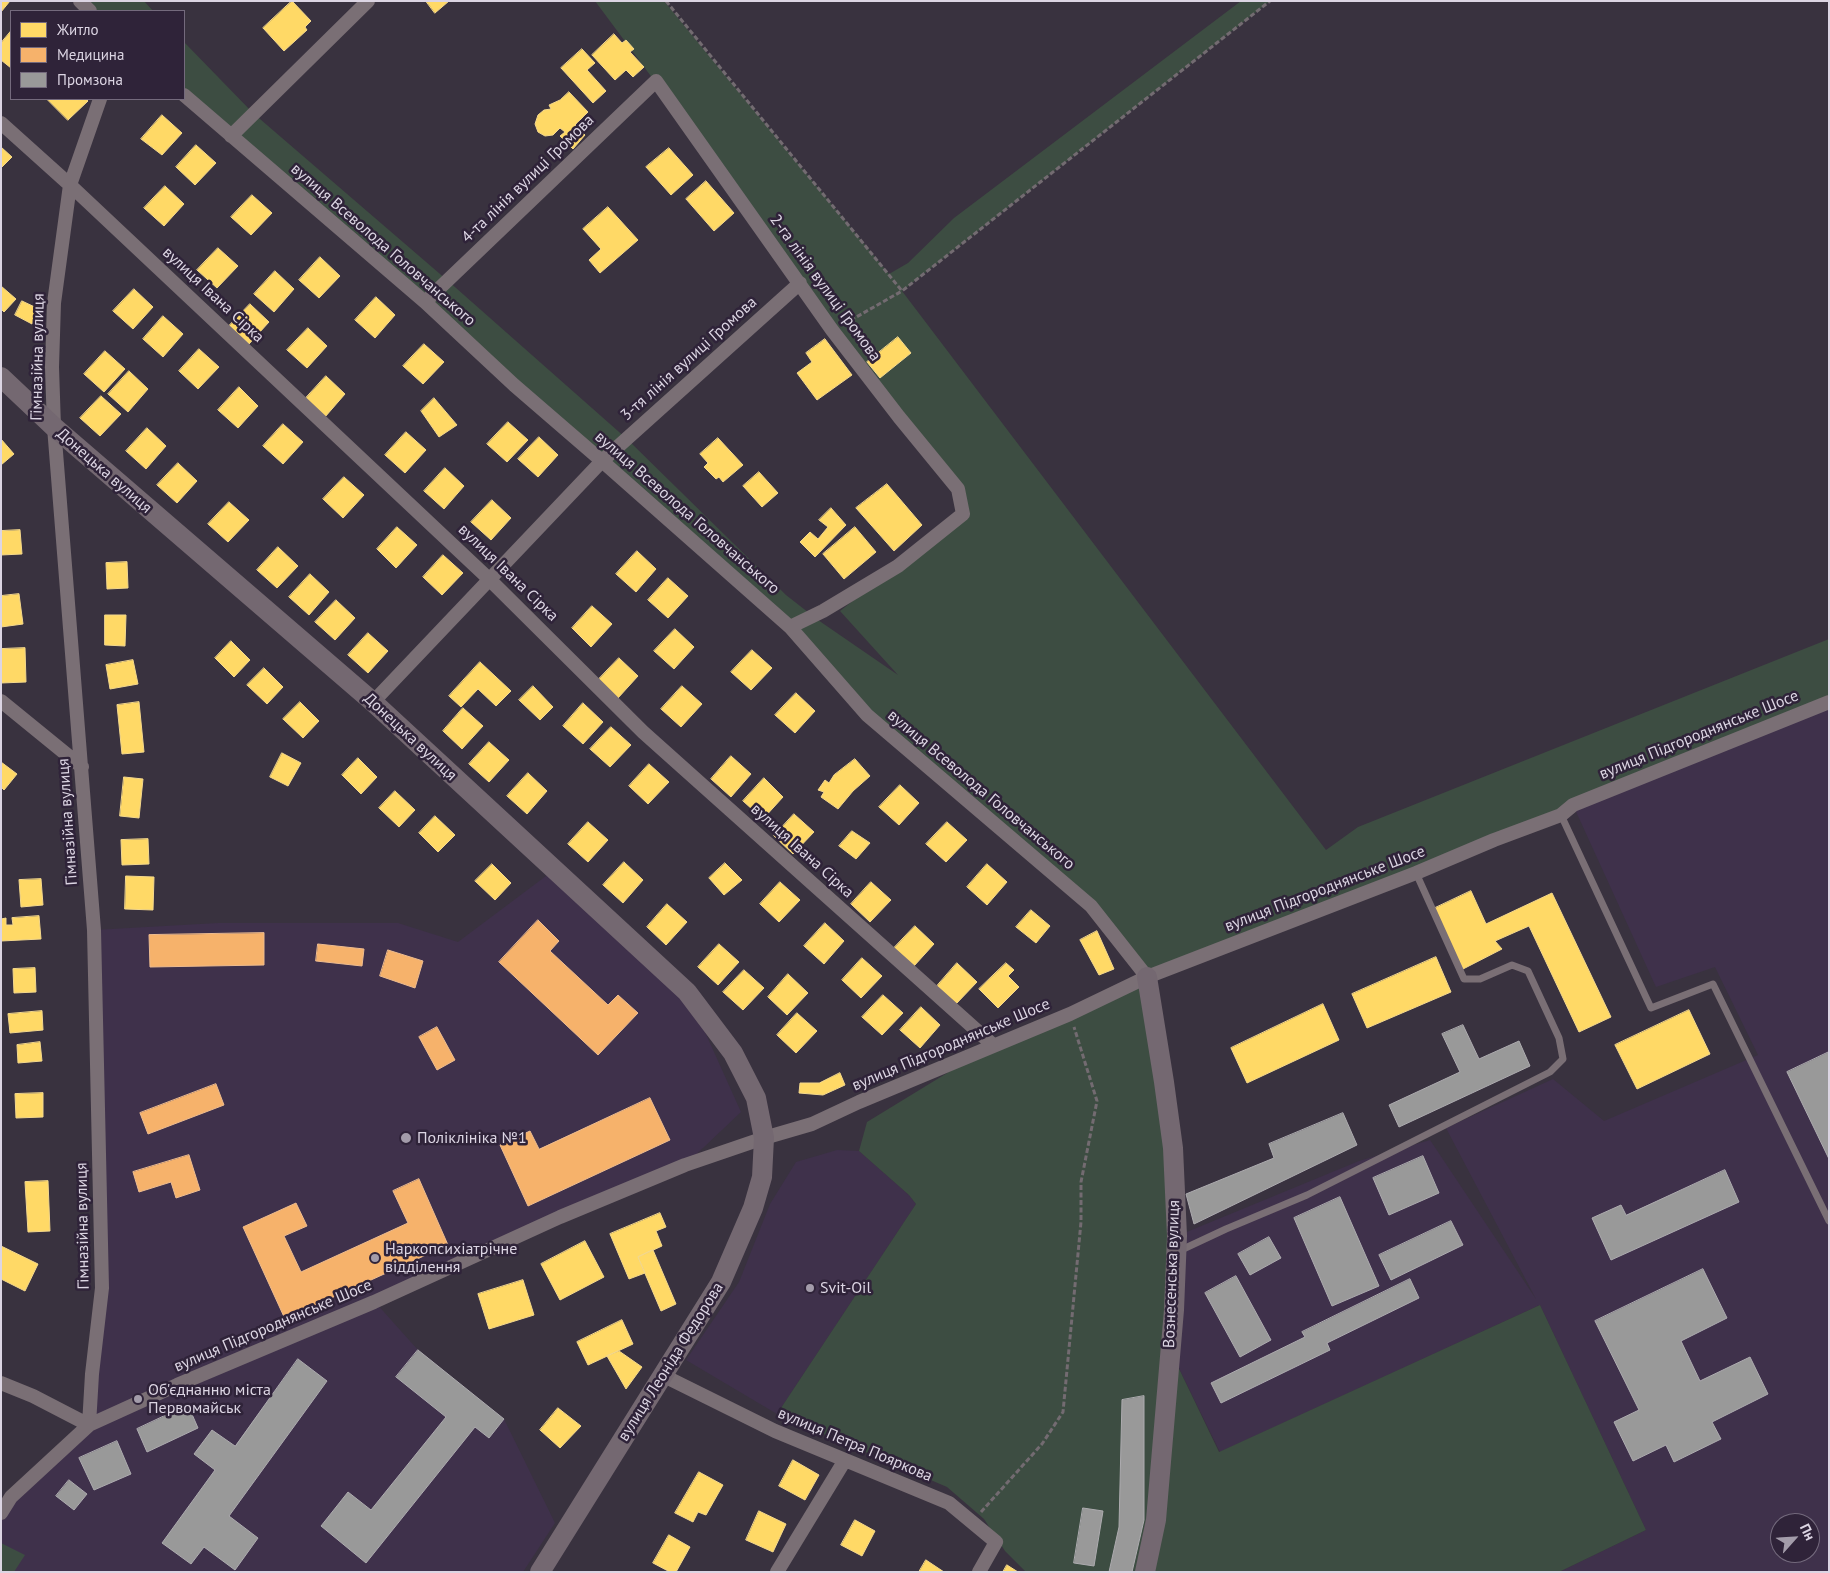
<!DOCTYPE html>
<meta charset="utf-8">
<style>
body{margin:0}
#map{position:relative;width:1830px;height:1573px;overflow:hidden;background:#39323f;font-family:"PT Sans",sans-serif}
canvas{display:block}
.frame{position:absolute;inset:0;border:2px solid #dcd5e3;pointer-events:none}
.legend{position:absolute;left:10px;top:10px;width:175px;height:90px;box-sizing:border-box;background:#2f2339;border:1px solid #746a7d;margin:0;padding:6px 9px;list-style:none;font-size:15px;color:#dcd5e3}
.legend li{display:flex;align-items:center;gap:10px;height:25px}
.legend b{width:25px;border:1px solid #746a7d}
.north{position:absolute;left:1770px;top:1513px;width:50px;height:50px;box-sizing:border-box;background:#2f2339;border:1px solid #746a7d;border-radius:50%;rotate:64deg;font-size:14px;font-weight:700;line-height:20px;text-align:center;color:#dcd5e3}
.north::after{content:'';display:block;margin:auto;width:18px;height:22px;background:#a39caa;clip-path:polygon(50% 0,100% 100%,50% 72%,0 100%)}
</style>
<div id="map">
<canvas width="1830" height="1573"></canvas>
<div class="frame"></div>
<ul class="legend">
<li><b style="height:14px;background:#ffd966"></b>Житло</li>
<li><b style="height:14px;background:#f6b26b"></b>Медицина</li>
<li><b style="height:14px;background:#999"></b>Промзона</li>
</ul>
<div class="north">Пн</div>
</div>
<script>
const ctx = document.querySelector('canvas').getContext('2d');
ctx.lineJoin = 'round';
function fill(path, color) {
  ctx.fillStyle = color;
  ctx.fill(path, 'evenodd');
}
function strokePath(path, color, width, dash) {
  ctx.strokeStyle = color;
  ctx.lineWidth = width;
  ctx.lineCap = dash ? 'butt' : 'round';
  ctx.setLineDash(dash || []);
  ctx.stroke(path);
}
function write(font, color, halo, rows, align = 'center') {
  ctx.font = font + ' "PT Sans",sans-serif';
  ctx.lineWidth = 5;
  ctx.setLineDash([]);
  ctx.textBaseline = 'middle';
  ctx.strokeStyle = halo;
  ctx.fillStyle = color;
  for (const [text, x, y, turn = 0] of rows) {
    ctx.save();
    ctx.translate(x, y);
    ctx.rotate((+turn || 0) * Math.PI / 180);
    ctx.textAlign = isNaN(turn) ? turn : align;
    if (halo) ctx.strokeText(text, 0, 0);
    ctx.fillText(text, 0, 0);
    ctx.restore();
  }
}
const built = new Path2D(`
 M1829,702V1572H1559L1646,1530L1540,1305L1220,1452L1170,1350L1177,1236L1359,1161L1430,1140L1536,1299L1446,1128L1553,1079L1604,1121L1758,1055L1715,967L1656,987L1573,805ZM1780,1523H1810V1553H1780Z
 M554,870L687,992L741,1112L685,1165L375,1302L418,1350L504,1419L555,1523L523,1572H1V1513L89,1425L102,1288L94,930L218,923H398L458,942Z
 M837,1150L859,1151L909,1195L916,1204L777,1414L686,1360L739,1282L770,1204L796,1162Z`);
const green = new Path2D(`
 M80,1H144L153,11H90Z
 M595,1H664L889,274L908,263L954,218L1241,1H1270L902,291L1326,850L1358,827L1829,639V701L1147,977L1164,1082L1170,1350L1219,1452L1540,1305L1646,1530L1559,1572H1026L1005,1551L984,1519L947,1487L777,1414L916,1204L909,1195L859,1151L867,1122L993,1045L1146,977L1091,906L867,715L790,627L184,95V42L253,113L447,280L627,439L786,595L818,620L898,675L840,611L963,514L958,489Z
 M1,1543L25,1555L14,1572H1Z`);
const homes = new Path2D(`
 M1,1H10L1,12Z
 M292,1L311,21L305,27L307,30L284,51L263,28Z
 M426,1H449L435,13Z
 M11,31V68L1,60V43Z
 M614,34L622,43L626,40L634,49L630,52L644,67L633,77L626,70L615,80L592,55Z
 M582,49L595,63L587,70L606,91L593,103L561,68Z
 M569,92L588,112L575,125L585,135L573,149L560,136L565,132L560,128L553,135L545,136L538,132L535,124L538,115L544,110L551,109L549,105L560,100Z
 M47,99H86L88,101L68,120Z
 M162,115L182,133L162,155L141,139Z
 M196,145L216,163L195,185L176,167Z
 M1,147L12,157L1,168Z
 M669,148L693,175L671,195L646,167Z
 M706,181L734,213L714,231L686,199Z
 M165,186L184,204L164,226L144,208Z
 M252,195L272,213L251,235L231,217Z
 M608,207L638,240L600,273L589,260L601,249L583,229Z
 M218,248L238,266L217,288L197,270Z
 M320,257L340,276L319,298L299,280Z
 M275,271L294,289L274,312L254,294Z
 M1,286L16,299L4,312L1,309Z
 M134,289L153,307L133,329L113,311Z
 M376,297L395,315L375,338L355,320Z
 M22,301L39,309L32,324L15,315Z
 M250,304L269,322L249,344L229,326Z
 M163,316L183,334L163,357L143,339Z
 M308,328L327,346L307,368L287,350Z
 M898,337L911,353L880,378L867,362Z
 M825,339L852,375L817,400L797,373L812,362L806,353Z
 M424,344L444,362L423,384L403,366Z
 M199,349L219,367L198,389L179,371Z
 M105,351L125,369L104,392L84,374Z
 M129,371L148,389L128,412L108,394Z
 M326,376L345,394L325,417L305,399Z
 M239,387L258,406L238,428L218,410Z
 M101,396L121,414L100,436L80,418Z
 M434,398L457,425L439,437L421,411Z
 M508,422L528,440L507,462L487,444Z
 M283,424L303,442L283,464L263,446Z
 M147,428L166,446L146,469L126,451Z
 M406,432L426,450L405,473L385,455Z
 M539,437L558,455L538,477L518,459Z
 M718,438L743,465L723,482L719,477L716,479L704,467L708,463L700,454Z
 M1,439L14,454L1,465Z
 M178,463L197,481L177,503L157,485Z
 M445,468L464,486L444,509L424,491Z
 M759,472L778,493L762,507L743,486Z
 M344,477L364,495L343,518L323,499Z
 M887,484L922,525L894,551L856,508Z
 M492,500L511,518L491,540L471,522Z
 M229,502L249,520L228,542L208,524Z
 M831,508L846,525L815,557L800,542L810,532L818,539L828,527L819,520Z
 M397,527L417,545L396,568L377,549Z
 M855,527L876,552L844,579L823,554Z
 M20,530L22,554L1,555V531Z
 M278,547L298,566L277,588L257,570Z
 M637,551L656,569L636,592L616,574Z
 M443,555L463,573L442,595L423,577Z
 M127,562L128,588L107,589L106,563Z
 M310,574L329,592L309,615L289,597Z
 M668,578L688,596L668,618L648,600Z
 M19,594L23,624L1,627V596Z
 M336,600L355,618L335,640L315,622Z
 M592,606L612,624L591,647L572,628Z
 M105,615H126L125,646L105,645Z
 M675,629L694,647L674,669L654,651Z
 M368,633L388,651L368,673L348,655Z
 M231,641L250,660L234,677L215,658Z
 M25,648L26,682L1,683V649Z
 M752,650L772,668L751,690L731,672Z
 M619,658L638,676L618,698L598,680Z
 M133,660L138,684L110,689L106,665Z
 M480,662L511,691L496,706L478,689L461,707L449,696Z
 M264,668L283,687L267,704L247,685Z
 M533,686L553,707L540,720L519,700Z
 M682,686L702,704L681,727L661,709Z
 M796,693L815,711L795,733L775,715Z
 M139,702L144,752L122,754L117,705Z
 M300,702L319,721L303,738L283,719Z
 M583,703L603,722L583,744L563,726Z
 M463,708L483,726L462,749L443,731Z
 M611,727L631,745L610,767L590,749Z
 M489,742L509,760L489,782L469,764Z
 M282,753L301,763L288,786L270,777Z
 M731,756L751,774L731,797L711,779Z
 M358,758L377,777L361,794L342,775Z
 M855,759L870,776L853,791L838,809L821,797L824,792L818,790L825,780L829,783L834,775Z
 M1,762L17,774L4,790L1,787Z
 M649,764L669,782L648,804L629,786Z
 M528,773L547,791L527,814L507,796Z
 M124,777L143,779L139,818L120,816Z
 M764,778L783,797L763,819L743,801Z
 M900,785L919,803L899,825L879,807Z
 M395,791L415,810L399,827L379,808Z
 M794,814L814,832L793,854L774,836Z
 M435,816L455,835L438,852L419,833Z
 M588,822L608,840L588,862L568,844Z
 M947,822L967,840L946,862L926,844Z
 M852,831L870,843L856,859L839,846Z
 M148,839L149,864L122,865L121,840Z
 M624,862L643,880L623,903L603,885Z
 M725,863L742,880L724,895L709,878Z
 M492,864L511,883L495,900L475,881Z
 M987,864L1007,882L987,905L967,887Z
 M126,876L154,877L153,910L125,909Z
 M41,879L43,905L21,907L19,880Z
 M780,882L800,900L779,922L760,904Z
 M871,882L891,900L870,922L851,904Z
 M1471,891L1486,924L1552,893L1611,1017L1579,1032L1529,926L1495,941L1502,949L1463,969L1433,909Z
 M667,904L687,922L666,945L647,927Z
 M1031,910L1050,926L1036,943L1016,927Z
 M39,916L41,939L1,941V919L6,918V925H13L12,918Z
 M825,923L844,941L824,964L804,946Z
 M915,926L934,944L914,966L894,948Z
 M1097,931L1114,969L1099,975L1080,940Z
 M719,944L739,962L718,985L698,967Z
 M1436,957L1451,992L1367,1028L1352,994Z
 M862,958L882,976L861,998L842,980Z
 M957,963L977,982L956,1004L937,986Z
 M1006,963L1014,970L1008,976L1019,987L998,1008L979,989Z
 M35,968L36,992L14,993L13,969Z
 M744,970L764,988L743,1010L723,992Z
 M788,974L808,993L787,1015L768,997Z
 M883,995L903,1013L882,1035L862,1017Z
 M1323,1004L1339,1040L1247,1083L1231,1048Z
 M921,1007L940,1025L920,1048L900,1030Z
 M1689,1010L1710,1054L1637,1089L1615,1045Z
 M42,1011L43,1030L10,1033L8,1014Z
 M797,1013L817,1031L796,1053L777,1035Z
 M40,1042L42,1061L18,1063L17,1045Z
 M840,1073L845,1085L823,1095L799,1093L800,1083H819Z
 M43,1093V1117L16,1118L15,1094Z
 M48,1181L50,1231L28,1232L25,1182Z
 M660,1213L666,1227L656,1231L662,1246L638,1257L645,1273L629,1279L610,1234Z
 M585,1241L604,1277L560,1300L541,1264Z
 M1,1246L38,1264L25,1291L1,1279Z
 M653,1250L676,1304L661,1311L638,1257Z
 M523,1280L534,1315L489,1329L478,1294Z
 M622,1320L633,1344L588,1365L577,1342Z
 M619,1351L642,1367L626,1389L607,1356Z
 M558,1408L581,1426L560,1448L540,1430Z
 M793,1460L819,1475L805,1500L779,1486Z
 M699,1472L723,1485L706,1515L698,1512L693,1522L675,1513Z
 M759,1511L786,1524L773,1552L746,1540Z
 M855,1520L875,1531L862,1556L841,1545Z
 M669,1535L690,1547L676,1572H670L653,1563Z
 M926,1560L944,1572H919Z
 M1007,1565L1018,1572H1003Z`);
const health = new Path2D(`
 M538,920L559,941L550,951L608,1005L618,995L638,1013L598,1055L499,962Z
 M264,933V965L150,967L149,935Z
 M318,944L364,949L362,966L316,961Z
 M388,950L423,961L415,988L380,976Z
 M437,1027L455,1060L437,1070L419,1037Z
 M216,1084L224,1105L148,1134L140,1113Z
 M650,1098L670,1140L528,1206L500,1145L530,1131L539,1149Z
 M189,1155L200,1190L176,1198L171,1182L139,1192L133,1172Z
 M419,1179L448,1245L285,1319L243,1227L296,1203L307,1226L284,1236L301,1272L408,1223L393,1191Z`);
const industry = new Path2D(`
 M1463,1025L1479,1059L1519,1041L1530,1066L1399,1127L1389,1105L1460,1072L1442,1034Z
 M1829,1052V1159L1787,1072Z
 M1343,1113L1357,1145L1194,1224L1186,1194L1274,1158L1269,1144Z
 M1423,1156L1439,1193L1389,1215L1373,1178Z
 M1725,1170L1739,1202L1611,1260L1592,1218L1621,1205L1626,1215Z
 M1340,1197L1379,1286L1332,1306L1294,1218Z
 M1451,1221L1463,1245L1391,1280L1379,1255Z
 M1269,1237L1281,1258L1250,1275L1238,1254Z
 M1703,1269L1727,1318L1681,1341L1700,1381L1750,1357L1768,1394L1712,1422L1721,1439L1674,1462L1666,1445L1633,1461L1614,1422L1639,1410L1595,1321Z
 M1236,1276L1271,1340L1240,1357L1205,1293Z
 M1410,1279L1419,1298L1327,1343L1330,1350L1221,1403L1211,1383L1305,1337L1302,1332Z
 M418,1350L504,1419L489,1438L475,1427L366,1563L321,1526L348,1492L371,1510L446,1417L396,1377Z
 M298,1359L327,1381L229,1516L258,1538L235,1570L204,1547L191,1564L162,1543L215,1470L194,1454L212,1430L235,1446Z
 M1144,1396V1520L1132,1572H1109L1119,1527L1122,1400Z
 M188,1405L198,1428L147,1452L137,1429Z
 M117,1441L131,1474L94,1490L79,1458Z
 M69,1480L87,1494L74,1510L56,1496Z
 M1083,1508L1103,1511L1094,1566L1074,1563Z`);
const path = new Path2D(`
 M666,1L902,291L1270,1
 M844,324L902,291
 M981,1512L1042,1444L1063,1412L1081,1222V1182L1097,1101L1074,1027`);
const lane = new Path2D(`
 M1561,815L1651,1008L1713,984L1829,1221
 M1179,1251L1226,1229L1307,1195L1550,1072L1563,1059L1559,1038L1528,971L1512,965L1480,979H1464L1416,873`);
const street = new Path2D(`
 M80,1L90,11
 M184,95L425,302L514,385L602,461L790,627L867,715L1091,906L1147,977
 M1,123L70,185L489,579L643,732L993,1045
 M231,136L368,1
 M425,302L656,81L832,330L899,417L958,489L963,514L898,566L823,611L790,627
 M1,701L82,767
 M373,702L602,461L800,283
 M662,1375L775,1431L949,1503L996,1542L979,1572
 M1,1383L33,1396L89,1425L177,1385L374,1302L560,1217L685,1165L764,1138L812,1124L859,1102L1070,1014L1147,977L1416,873L1494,840L1561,815L1573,805L1829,702
 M1,1513L11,1497L89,1425L92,1374L102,1288L94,930L54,427L52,367L54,303L70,185L100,99
 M777,1572L845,1460`);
const secondary = new Path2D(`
 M1,377L54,427L373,702L687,992L733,1053L756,1098L764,1138L762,1177L753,1208L721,1282L540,1572
 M1145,1572L1156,1520L1174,1310L1177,1236L1173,1148L1164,1082L1147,977`);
const markers = [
 [406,1138,6,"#a39caa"],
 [375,1258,5,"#a39caa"],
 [810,1288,5,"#a39caa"],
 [138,1399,5,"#a39caa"]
];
const streetNames = [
 ["4-та лінія вулиці Громова",528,179,-44],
 ["вулиця Всеволода Головчанського",383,245,41],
 ["2-га лінія вулиці Громова",825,288,54],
 ["вулиця Івана Сірка",213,295,43],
 ["Гімназійна вулиця",38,357,-89],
 ["3-тя лінія вулиці Громова",689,359,-42],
 ["Донецька вулиця",104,471,41],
 ["вулиця Всеволода Головчанського",687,513,41],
 ["вулиця Івана Сірка",508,573,44],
 ["вулиця Підгороднянське Шосе",1699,735,-22],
 ["Донецька вулиця",410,737,43],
 ["вулиця Всеволода Головчанського",981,790,40],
 ["Гімназійна вулиця",68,822,-94],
 ["вулиця Івана Сірка",802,851,42],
 ["вулиця Підгороднянське Шосе",1325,889,-21],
 ["вулиця Підгороднянське Шосе",951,1045,-23],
 ["Гімназійна вулиця",83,1226,-91],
 ["Вознесенська вулиця",1172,1274,-88],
 ["вулиця Підгороднянське Шосе",273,1326,-23],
 ["вулиця Леоніда Федорова",671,1362,-58],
 ["вулиця Петра Пояркова",855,1445,23]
];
const poiNames = [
 ["Поліклініка №1",417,1138],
 ["Наркопсихіатрічне",385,1249],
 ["відділення",385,1267],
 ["Svit-Oil",820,1288],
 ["Об'єднанню міста",148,1390],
 ["Первомайськ",148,1408]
];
fill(built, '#3f314b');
fill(green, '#3d4d42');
fill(homes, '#ffd966');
strokePath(homes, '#f4d88c', 1);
fill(health, '#f6b26b');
strokePath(health, '#eebc8f', 1);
fill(industry, '#999');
strokePath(industry, '#adabaf', 1);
strokePath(path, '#736b71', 3, [5, 2.5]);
strokePath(lane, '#7a6f75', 7);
strokePath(street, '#7a6f75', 14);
strokePath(secondary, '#746871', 20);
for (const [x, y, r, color] of markers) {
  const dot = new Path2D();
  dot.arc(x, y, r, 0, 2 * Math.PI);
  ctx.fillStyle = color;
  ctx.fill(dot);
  strokePath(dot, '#2f2339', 2);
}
write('16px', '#dcd5e3', '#2f2339', streetNames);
write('16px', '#dcd5e3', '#2f2339', poiNames, 'left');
</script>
